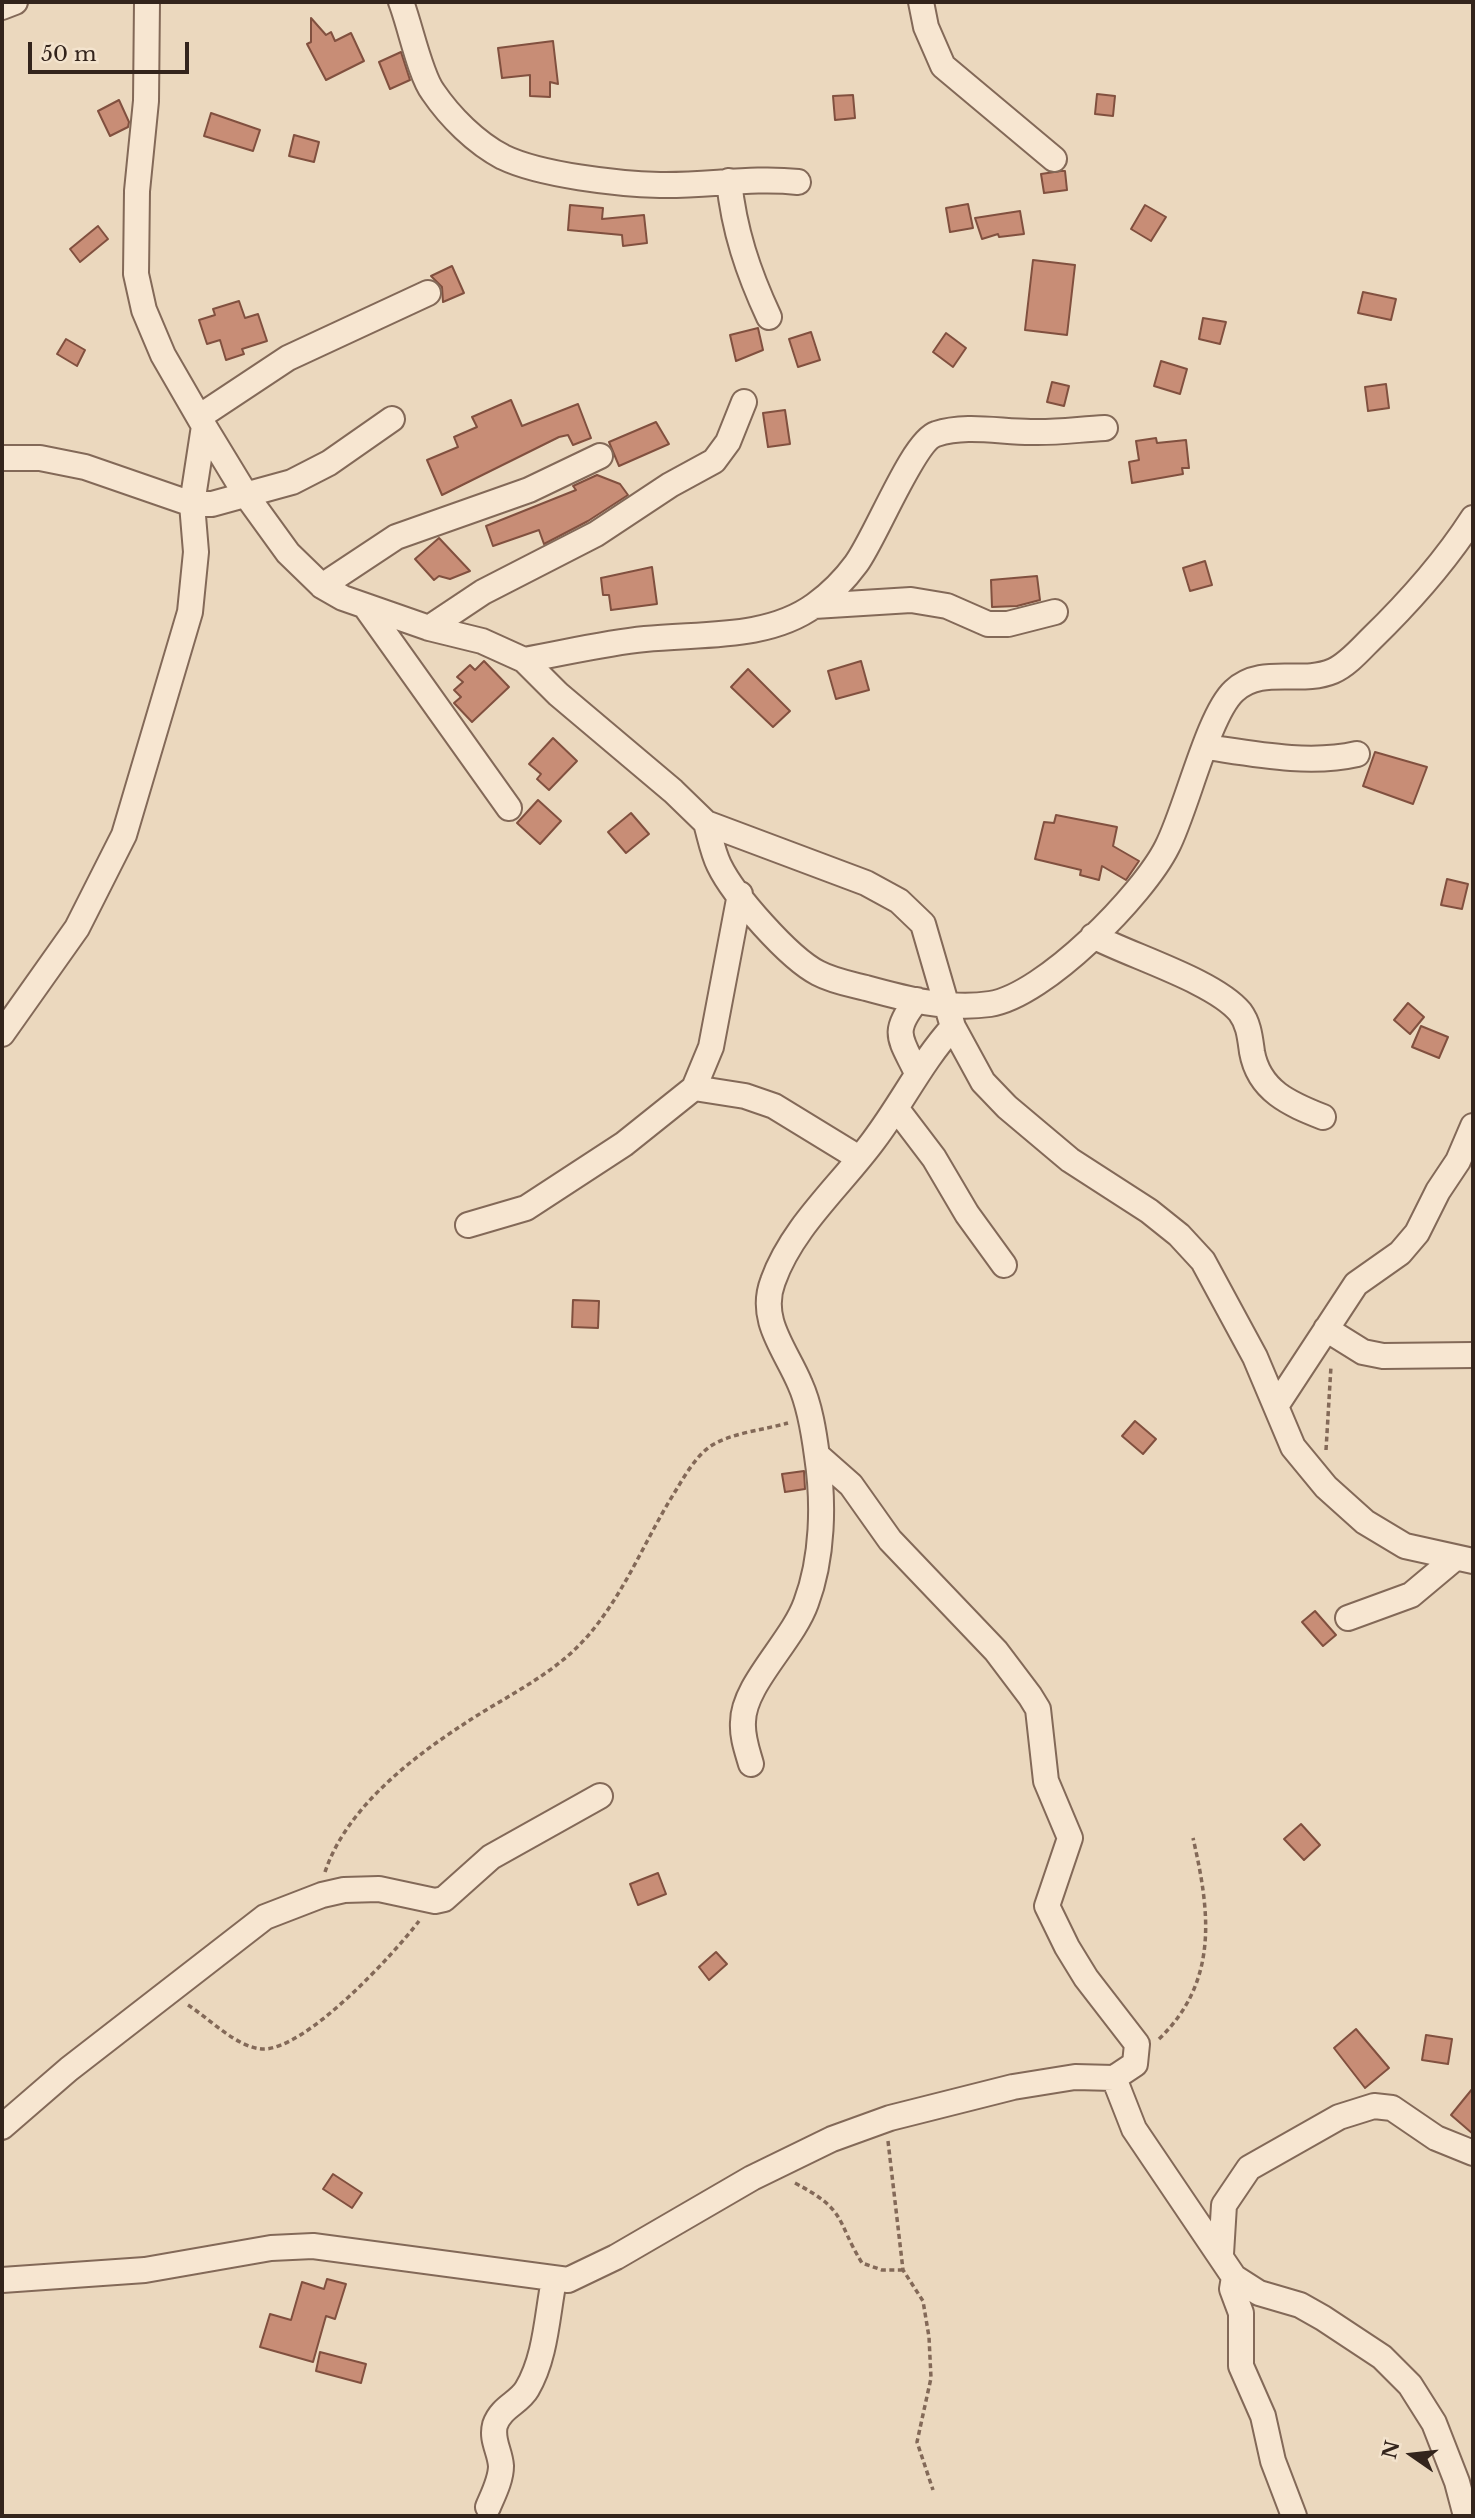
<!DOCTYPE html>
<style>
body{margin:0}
#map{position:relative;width:1475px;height:2518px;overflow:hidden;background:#ebd8be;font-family:"Libre Baskerville",serif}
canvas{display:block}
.frame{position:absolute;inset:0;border:4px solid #33241c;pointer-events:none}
.north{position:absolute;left:1377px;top:2420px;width:70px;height:70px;-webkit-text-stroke:5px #f3e3cd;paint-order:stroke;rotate:284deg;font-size:19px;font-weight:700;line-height:28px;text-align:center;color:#33241c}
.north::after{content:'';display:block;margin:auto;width:24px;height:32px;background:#33241c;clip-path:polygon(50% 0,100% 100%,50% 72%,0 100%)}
.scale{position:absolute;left:28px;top:42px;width:161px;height:32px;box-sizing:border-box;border:4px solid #33241c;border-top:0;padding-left:9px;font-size:21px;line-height:24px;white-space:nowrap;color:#33241c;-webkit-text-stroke:5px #f3e3cd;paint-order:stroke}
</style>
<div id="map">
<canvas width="1475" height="2518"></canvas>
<div class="frame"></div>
<div class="north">N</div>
<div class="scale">50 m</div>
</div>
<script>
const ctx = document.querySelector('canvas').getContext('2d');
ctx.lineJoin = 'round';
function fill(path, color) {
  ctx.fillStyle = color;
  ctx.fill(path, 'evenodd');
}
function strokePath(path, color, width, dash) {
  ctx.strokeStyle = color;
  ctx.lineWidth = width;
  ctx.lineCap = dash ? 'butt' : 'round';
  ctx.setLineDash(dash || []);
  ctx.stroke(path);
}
const building = new Path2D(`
 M311,18L326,35L331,32L335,41L351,33L364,61L326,80L307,44L311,42Z
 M553,41L558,84L550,82V97L530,96V75L502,78L498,48Z
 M401,52L410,80L390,89L379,62Z
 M1097,94L1115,96L1113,116L1095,114Z
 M853,95L855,118L835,120L833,96Z
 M119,100L129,122L128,127L110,136L98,111Z
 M211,113L260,130L253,151L204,136Z
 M294,135L319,142L314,162L289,156Z
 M1061,171H1065L1067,190L1044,193L1041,174Z
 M968,204L973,228L950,232L946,208Z
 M570,205L603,208L602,219L644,215L647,243L623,246L622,235L568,230Z
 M1145,205L1166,217L1151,241L1131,229Z
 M1020,211L1024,234L999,237L998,234L982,239L975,218Z
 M98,226L108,239L80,262L70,249Z
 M1033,260L1075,265L1067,335L1025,330Z
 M452,266L464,293L443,302L442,287L431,276Z
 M1363,292L1396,299L1391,320L1358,313Z
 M239,301L245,318L258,314L267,341L242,349L244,354L226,360L220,340L207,344L199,320L215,315L213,309Z
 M1203,318L1226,322L1220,344L1199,339Z
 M758,328L763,350L736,361L730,335Z
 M811,332L820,360L798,367L789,339Z
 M946,333L966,348L953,367L933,352Z
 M66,339L85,350L77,366L57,354Z
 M1161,361L1187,369L1180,394L1154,386Z
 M1052,382L1069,386L1064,406L1047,402Z
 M1386,384L1389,408L1368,411L1365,387Z
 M511,400L522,426L578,404L591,438L573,445L568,435L559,437L442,495L427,460L458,447L454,437L477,427L472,417Z
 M785,410L790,444L768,447L763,413Z
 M656,422L669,444L619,466L609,442Z
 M1156,438L1157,443L1186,440L1189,468H1182L1183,474L1132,483L1129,462L1139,460L1136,441Z
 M597,475L620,484L628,495L588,521L544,544L539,530L493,546L486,526L576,490L573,486Z
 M439,538L470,571L450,579L439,576L434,580L415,559Z
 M1205,561L1212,585L1190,591L1183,568Z
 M652,567L657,604L611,610L609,595H603L601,578Z
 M1037,576L1040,600L1017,606L992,607L991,580Z
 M484,661L509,687L472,722L454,703L461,697L454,690L463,682L457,677L470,665L475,670Z
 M861,661L869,690L836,699L828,671Z
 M748,669L790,711L773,727L731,687Z
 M553,738L577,761L549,790L537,779L541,774L529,764Z
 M1375,752L1427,767L1413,804L1363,786Z
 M538,800L561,821L540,844L517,823Z
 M631,813L649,834L626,853L608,832Z
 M1056,815L1117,827L1113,846L1139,861L1126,880L1102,866L1099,880L1080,875L1081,870L1035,859L1044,822L1054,823Z
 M1447,879L1468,884L1462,909L1441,905Z
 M1408,1003L1424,1017L1410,1034L1394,1020Z
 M1421,1026L1448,1037L1439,1058L1412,1047Z
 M573,1300L599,1301L598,1328L572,1327Z
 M1135,1421L1156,1439L1143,1454L1122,1436Z
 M804,1471L805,1489L785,1492L782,1474Z
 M1315,1611L1336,1635L1323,1646L1302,1622Z
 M1301,1824L1320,1845L1304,1860L1284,1839Z
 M658,1873L666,1894L638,1905L630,1884Z
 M716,1952L727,1964L709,1980L699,1967Z
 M1356,2029L1389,2068L1365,2088L1334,2048Z
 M1426,2035L1452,2039L1448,2064L1422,2060Z
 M1473,2088V2134L1451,2115Z
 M333,2174L362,2193L352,2208L323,2189Z
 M327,2279L346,2284L335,2319L326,2316L313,2362L260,2347L270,2314L291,2320L302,2282L324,2289Z
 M320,2352L366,2364L361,2383L316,2371Z`);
const path = new Path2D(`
 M1326,1450L1331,1366
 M325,1872C346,1809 410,1759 464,1724C504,1697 552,1676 585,1639C623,1597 644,1542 673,1495C683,1479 693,1460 708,1448C728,1433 764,1430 788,1423
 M188,2005C210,2019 236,2047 262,2049C305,2051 394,1954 419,1921
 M1159,2039C1219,1981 1210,1912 1193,1838
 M888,2141L903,2270L923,2301L929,2337L931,2378L917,2442L933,2490
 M795,2183C848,2211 835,2219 862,2263L882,2270H902`);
const street = new Path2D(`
 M147,2L146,101L137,191L136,274L144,310L163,355L204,426L246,495L288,553L322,586L343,598L429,628L482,641L524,660L558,694L673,791L706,823L866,883L899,901L923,924L953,1027L983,1082L1007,1107L1070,1160L1149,1211L1179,1235L1203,1261L1255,1357L1293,1447L1326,1487L1365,1522L1405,1546L1473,1561
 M401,2C410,25 420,75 433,92C450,117 476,143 503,157C540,175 618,184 660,185C707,186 752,177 798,182
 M921,2L926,27L943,66L1054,159
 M2,7L15,2
 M729,181C734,230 748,272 769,317
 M199,417L288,358L428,293
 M2,458H40L85,467L192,504H212L292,482L329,463L392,419
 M322,586L396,537L529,490L600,456
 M365,606L509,808
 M814,606L911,600L947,606L988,624H1008L1055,612
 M429,628L483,592L596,534L670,485L714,461L728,442L744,402
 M524,660C564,653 604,643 645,639C700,633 767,640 815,605C830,594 845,579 856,564C875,539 913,441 936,434C966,424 1000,432 1031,432C1056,433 1081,429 1105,428
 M1206,747C1254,754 1309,765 1357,754
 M706,823C710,837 713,853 719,865C734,896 789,958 818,973C833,981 850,984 866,988C906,999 947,1010 990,1004C1044,996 1143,895 1167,847C1186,811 1208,715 1234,691C1262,665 1300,685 1333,671C1347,665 1360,650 1371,639C1409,602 1444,563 1473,518
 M1093,936C1131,956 1214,981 1240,1012C1249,1024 1250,1038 1252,1052C1259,1091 1290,1104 1323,1117
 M917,1000C890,1033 901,1039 917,1073
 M2,1034L77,928L124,835L190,612L196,552L192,504L204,426
 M694,1088L745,1096L774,1106L859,1158
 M896,1108L934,1158L967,1214L1004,1265
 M468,1225L526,1208L624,1144L694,1088L711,1047L740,894
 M1326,1329L1363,1352L1383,1356L1473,1355
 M1276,1406L1356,1284L1400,1253L1417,1233L1438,1191L1458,1161L1473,1126
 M1348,1618L1411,1595L1454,1559
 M751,1764C747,1750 742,1737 743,1722C743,1685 792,1642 806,1603C823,1558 824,1502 817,1456C814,1433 810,1406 800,1384C786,1350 758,1320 773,1281C792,1227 841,1185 874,1140C902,1103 922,1061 953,1027
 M1114,2078L1134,2129L1234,2277L1259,2293L1300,2305L1323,2318L1382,2357L1410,2385L1434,2423L1457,2482L1466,2516
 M2,2127L69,2069L265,1917L322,1895L344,1890L379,1889L435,1901L444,1899L491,1857L600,1796
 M1221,2254L1224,2205L1249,2168L1339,2117L1374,2106L1392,2108L1436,2138L1473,2153
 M1234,2277L1232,2289L1241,2313V2366L1263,2416L1273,2461L1294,2516
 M2,2280L145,2270L271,2248L313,2246L568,2280L616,2257L752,2178L832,2139L890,2118L1013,2087L1075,2077L1114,2078L1135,2064L1137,2044L1086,1978L1067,1947L1047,1906L1070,1838L1046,1781L1038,1709L1030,1696L996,1651L890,1540L851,1485L817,1455
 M488,2507C493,2495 501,2480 501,2466C500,2451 491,2440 495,2425C501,2407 519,2403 527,2389C546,2357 547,2315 554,2280`);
fill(building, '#c88d76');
strokePath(building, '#81503f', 2);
strokePath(street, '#836958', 28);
strokePath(path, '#836958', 3.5, [5, 3.5]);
strokePath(street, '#f7e6d1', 24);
</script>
